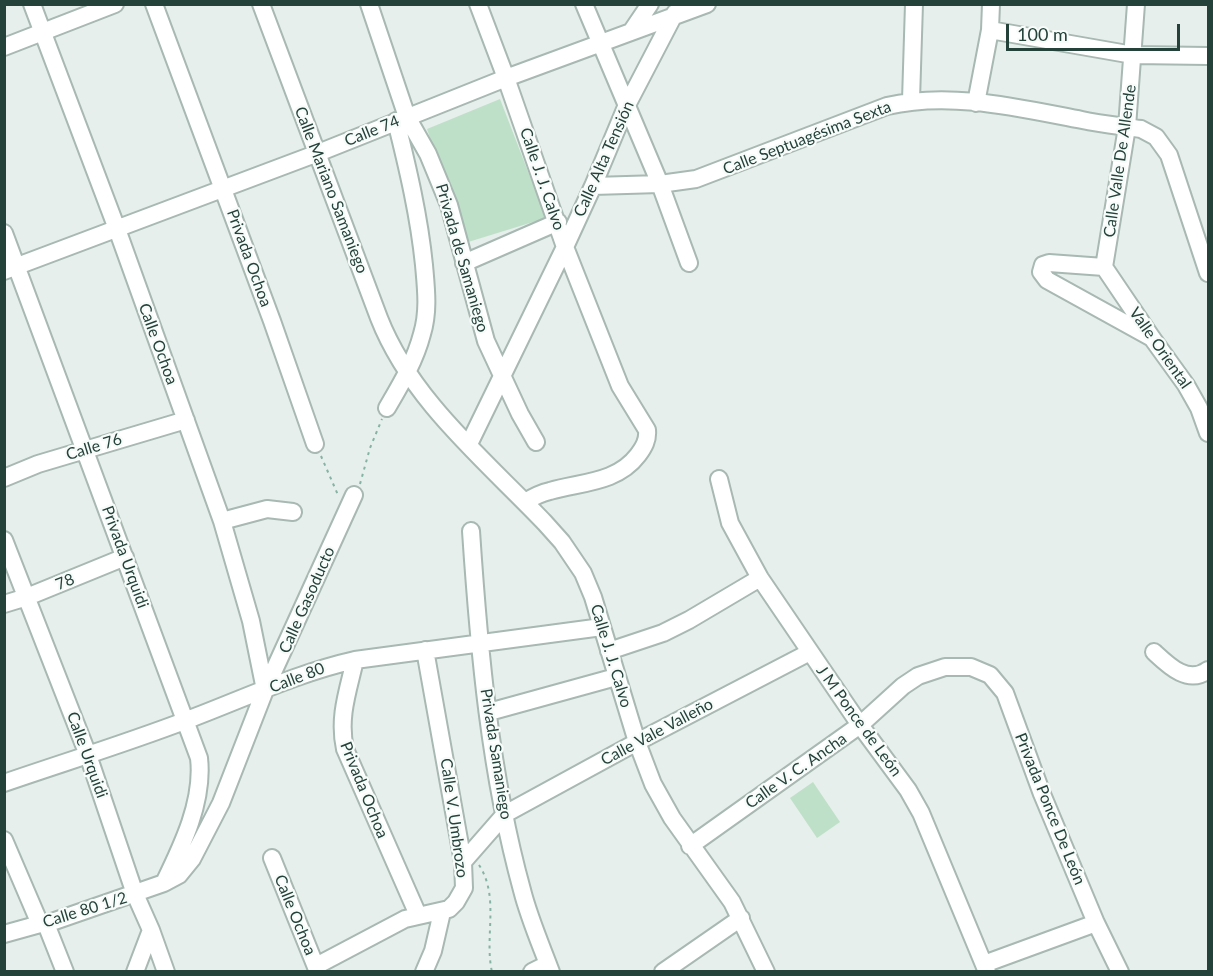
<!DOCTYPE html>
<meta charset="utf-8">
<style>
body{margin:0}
#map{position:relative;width:1213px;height:976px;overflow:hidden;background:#e6efeb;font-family:Lato,sans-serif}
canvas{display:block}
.frame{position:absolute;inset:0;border:6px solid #24423a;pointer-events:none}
.scale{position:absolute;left:1006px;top:24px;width:174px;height:27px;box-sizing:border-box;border:3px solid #24423a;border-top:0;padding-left:8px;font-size:18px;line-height:21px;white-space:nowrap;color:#24423a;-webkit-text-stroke:4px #f7fbf9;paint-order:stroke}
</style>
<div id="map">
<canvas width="1213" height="976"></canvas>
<div class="frame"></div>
<div class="scale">100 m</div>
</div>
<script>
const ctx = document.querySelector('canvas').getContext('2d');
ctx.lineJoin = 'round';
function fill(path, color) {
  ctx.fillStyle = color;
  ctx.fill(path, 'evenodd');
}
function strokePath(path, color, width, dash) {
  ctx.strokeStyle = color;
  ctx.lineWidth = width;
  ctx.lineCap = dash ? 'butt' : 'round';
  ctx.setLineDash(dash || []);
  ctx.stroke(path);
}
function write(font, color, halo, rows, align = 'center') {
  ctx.font = font + ' Lato,sans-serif';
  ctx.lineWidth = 4.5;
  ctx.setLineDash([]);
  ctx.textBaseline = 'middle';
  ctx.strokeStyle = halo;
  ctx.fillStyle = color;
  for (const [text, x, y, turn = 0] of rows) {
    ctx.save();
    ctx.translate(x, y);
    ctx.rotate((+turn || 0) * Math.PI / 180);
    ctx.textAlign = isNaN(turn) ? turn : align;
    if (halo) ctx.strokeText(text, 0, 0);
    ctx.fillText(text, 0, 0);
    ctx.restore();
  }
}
const green = new Path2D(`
 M500,99L546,218L465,243L427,129Z
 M813,782L840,822L817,838L790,798Z`);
const path = new Path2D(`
 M321,456L338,495
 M360,484L370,448L382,419
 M479,865C500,897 484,937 492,972`);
const minor = new Path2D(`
 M32,4L117,229L222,521L251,621L265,690
 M154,4L272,321L315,444
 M261,4L379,318C411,400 485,460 545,523L562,542L583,573L593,597L637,742L653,784L672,818L732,902L766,972
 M369,4L407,117L428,154L449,205L486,341L520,414L536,442
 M478,4L506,78L565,247L620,386L647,430C648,440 644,447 638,455C617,483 581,482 550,491C541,493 533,497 525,502
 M584,4L660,184L689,263
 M990,30L1133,55L1208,56
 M631,32L650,4
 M4,47L115,4
 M911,100L914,4
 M976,103L990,30L991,4
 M593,186L660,184L696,179L887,106C950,91 1019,108 1082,120C1101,124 1121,126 1141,129L1156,137L1169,155L1208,273
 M4,233L199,758C204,801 182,846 164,883
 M464,263L558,222
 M1104,267L1127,127L1136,4
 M1104,267L1049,263L1043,265L1041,272L1047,280L1152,338
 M1104,267L1152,338L1186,385L1199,408L1208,433
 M4,271L318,153L506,78L707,4
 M387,408C401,384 415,361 422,334C429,311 426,288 424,265C419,216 408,169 396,121
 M469,444L565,247L593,186L626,107L675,13
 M4,478L38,464L186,420
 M719,479L730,523L760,578L860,725L908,790L921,813L987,972
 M222,521L267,509L293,512
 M471,531C479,651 490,774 522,890C529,918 541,945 551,972
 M4,540L88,755L135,894L151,930L166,972
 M4,604L27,597L125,557
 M609,651L663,633L689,620L760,578
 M1154,652C1169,666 1188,685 1208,670
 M355,660C348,691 338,717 345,749L418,915
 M489,712L616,677
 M4,783C65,762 127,743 187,720C243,699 297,673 355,660L602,627
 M4,840L40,924
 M690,846L860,725L903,686L918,676L945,667H971L990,675L1005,693L1042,794L1096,923L1120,972
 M272,858L318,972
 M463,862L505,814L637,742L810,652
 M46,924L65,972
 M4,934L40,924H46L164,883L179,875L192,859L221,803L265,690L354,495
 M984,964L1096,923
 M316,966L405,919L449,909L456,902L464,888L463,862L425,650
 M135,972L151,930
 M424,972L433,951L442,912
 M532,972L548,964
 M663,972L741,918`);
const streetNames = [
 ["Calle 74",372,131,-22],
 ["Calle Septuagésima Sexta",807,138,-21],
 ["Calle Alta Tensión",604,159,-66],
 ["Calle Valle De Allende",1120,161,-82],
 ["Calle J. J. Calvo",542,179,71],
 ["Calle Mariano Samaniego",331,190,69],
 ["Privada Ochoa",249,258,70],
 ["Privada de Samaniego",462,258,74],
 ["Calle Ochoa",158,344,70],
 ["Valle Oriental",1160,348,55],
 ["Calle 76",94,447,-17],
 ["Privada Urquidi",125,557,70],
 ["78",65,582,-22],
 ["Calle Gasoducto",307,600,-66],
 ["Calle J. J. Calvo",611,656,73],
 ["Calle 80",297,678,-21],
 ["J M Ponce de León",859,721,54],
 ["Calle Vale Valleño",657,732,-28],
 ["Privada Samaniego",496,754,81],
 ["Calle Urquidi",87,755,70],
 ["Calle V. C. Ancha",796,771,-35],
 ["Privada Ochoa",364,790,68],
 ["Privada Ponce De León",1050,809,68],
 ["Calle V. Umbrozo",454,818,82],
 ["Calle 80 1/2",85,910,-17],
 ["Calle Ochoa",295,915,68]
];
fill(green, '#bfe0c8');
strokePath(minor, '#a8b8b2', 20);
strokePath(path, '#86b3a5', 2, [3, 4.5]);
strokePath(minor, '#fff', 16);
write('16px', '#24423a', '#f7fbf9', streetNames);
</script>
